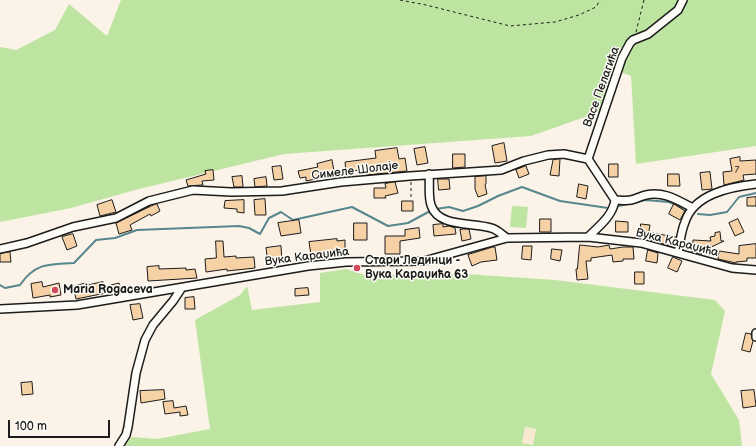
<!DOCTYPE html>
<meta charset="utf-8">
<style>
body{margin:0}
#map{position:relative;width:756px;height:446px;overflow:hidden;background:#fbf3e7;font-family:"Balsamiq Sans",sans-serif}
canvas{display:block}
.scale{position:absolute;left:8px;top:420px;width:102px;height:18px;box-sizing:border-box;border:2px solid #1c1c1c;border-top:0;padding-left:5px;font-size:12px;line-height:14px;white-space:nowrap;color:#1c1c1c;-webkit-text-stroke:3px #fdfcf7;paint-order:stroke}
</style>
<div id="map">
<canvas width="756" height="446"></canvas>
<div class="scale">100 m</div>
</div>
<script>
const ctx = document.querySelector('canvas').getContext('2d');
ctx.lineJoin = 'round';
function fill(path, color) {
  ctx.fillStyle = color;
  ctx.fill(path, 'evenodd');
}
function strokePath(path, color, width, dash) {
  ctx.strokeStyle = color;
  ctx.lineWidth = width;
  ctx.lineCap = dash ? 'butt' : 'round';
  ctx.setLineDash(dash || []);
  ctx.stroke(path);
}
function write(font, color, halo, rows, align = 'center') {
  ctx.font = font + ' "Balsamiq Sans",sans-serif';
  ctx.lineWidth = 3;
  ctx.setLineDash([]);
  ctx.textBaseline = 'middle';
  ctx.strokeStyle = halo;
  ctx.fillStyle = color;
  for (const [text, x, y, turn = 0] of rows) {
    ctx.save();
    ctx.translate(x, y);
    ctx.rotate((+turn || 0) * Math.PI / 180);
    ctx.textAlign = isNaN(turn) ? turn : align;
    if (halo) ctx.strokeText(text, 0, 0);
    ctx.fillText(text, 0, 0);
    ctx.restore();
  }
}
const built = new Path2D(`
 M525,427L536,429L533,445L522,443Z`);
const green = new Path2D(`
 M121,0H756V146L636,164L631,76L615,70L602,111L531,136L284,154L135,190L71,208L0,222V47L16,50L55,30L69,4L107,36Z
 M512,206L528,207L526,228L510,227Z
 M346,269L365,275L465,274L555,280L715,300L725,311L711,374L739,420L742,446H125L132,437L157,439L210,429L195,320L240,295L247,286L252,310L320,302V273ZM525,427L536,429L533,445L522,443Z`);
const stream = new Path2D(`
 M619,206L645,200L669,202L688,210
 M436,209L449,207L463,211L478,206L498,196L522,187L560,201L608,208
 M698,214L710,215L727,212L739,197L756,193
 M0,285L5,288L20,285C35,263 49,264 74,263L96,240L115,238L137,230L239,226L249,228L260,234L269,218L281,212L293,220L352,207L388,226L408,223L432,210`);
const building = new Path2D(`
 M504,143L507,161L495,163L492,146Z
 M425,147L428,163L417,165L414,149Z
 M397,148L399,159L405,158L407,171L367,175L366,170L346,171L345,162L376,158L375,151Z
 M453,154H465V167L453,168Z
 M740,157V161L756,160V174L743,175L744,180L724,185L723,172L732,171L730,159Z
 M560,159L559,176L550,175L553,160Z
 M332,160L334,171L329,172L330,176L306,181V177L300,178L298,171L318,167L317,164Z
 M609,164H618V177H609Z
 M281,166L283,179L274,180L272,167Z
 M526,166L529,174L519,178L516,170Z
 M213,170L214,180L202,181L203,185H202L188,186L186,180L206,174L205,171Z
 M710,172L712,189L702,190L700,173Z
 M668,174H679L680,186H668Z
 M242,176L243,187H234L232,177Z
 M486,176V184L485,185L487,194L478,197L475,189V177Z
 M266,177L267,186L255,187L254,179Z
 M438,179H449L450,189L439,190Z
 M395,182L398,193L385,196L386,198H374V188H386L385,184Z
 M579,184L588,186L586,199L577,197Z
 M756,197V206H747V198Z
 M265,199L266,215H255L254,200Z
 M112,200L116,212L100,216L97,205Z
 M244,200V213L237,212V209L224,208L225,201Z
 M402,201H413V211H402Z
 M157,204L160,211L151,216L150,214L130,225L132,230L119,234L116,223L151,206Z
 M674,204L685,211L680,220L669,214Z
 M540,219H551V232H540Z
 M738,219L744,232L735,236L729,223Z
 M299,220L301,233L281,236L278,223Z
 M616,221L628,222V232H616Z
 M354,223H367V240H354Z
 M443,224V227L449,226L455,228L456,234L434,236L433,225Z
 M641,224L650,225L648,237L640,236Z
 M419,228L420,238L400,241V254H385V236H405V230Z
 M464,229H469L471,239L462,241L460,230Z
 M720,232L721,241H724L707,249H702V254L692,252L693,240L711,241L710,237L715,236V233Z
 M652,233L676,237L674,247L650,240Z
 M73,234L77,246L67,250L62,237Z
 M337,239V241L345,240V253L311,255L309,242Z
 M216,241H223L224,257L236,256V258L254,257L255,268L227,271V269L206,272L205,259L216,258Z
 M756,244V258H747V261L736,262V263L718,259L719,251L739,254V246Z
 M580,245L598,247L609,245L610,249L623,247H633L634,259H623V261L613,262L612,255L591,258V261H586L588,279L577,280L576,269H577Z
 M281,246L282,262L268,263L266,248Z
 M523,246H532L531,260L522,259Z
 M493,247H495L497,260L481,262L472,266L468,255Z
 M552,249L562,250L560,261L551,259Z
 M648,250L658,253L657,263L646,261Z
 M10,252L11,262H0V254Z
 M673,257L682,261L677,272L668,268Z
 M159,266V269L186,268V270L195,269L197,278L148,281L147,267Z
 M635,272H644V284H635Z
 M42,282L43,287L59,283L61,295L50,297V295L33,298L31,284Z
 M103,282V287L119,283L121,290L76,299L73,286L86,283V285Z
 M308,288L309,295L295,296V289Z
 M194,297L195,309H185V298Z
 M140,304L143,318L133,320L130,305Z
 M746,333L751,334L753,341L750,352L742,350Z
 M32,382L33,394L22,395L21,383Z
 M164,390L165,399L141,403L140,391Z
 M754,390L756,406L743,408L741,391Z
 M173,401L174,408L186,406L188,415L180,416V412L165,414L163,402Z`);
const path = new Path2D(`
 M400,0L426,5L510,26L555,22L579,15L596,7L600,0
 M636,32L644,0
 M411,182V199`);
const minor = new Path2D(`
 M588,159L622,58L630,43L633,40L648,34L678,10L683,0
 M429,174C430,184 428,196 431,205C438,228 473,222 491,228C497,229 502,235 507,238
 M615,200C620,200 626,201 631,200C636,199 641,196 646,195C664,191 677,200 693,208
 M588,237C598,227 613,216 615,200
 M0,249L27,243L73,227L116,218L149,201L193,190L231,192L282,191L341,182L410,176L501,170L524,161L548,155L564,154L588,159L615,200
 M678,253C680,243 681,231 685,222C694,194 730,187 756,184
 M0,309L77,305L308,266L346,262L424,261L507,238L588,237L641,243L732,268L756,270
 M756,333V337
 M119,446L126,435L128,427L136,373L145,340L153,325L173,301L181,289`);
const markers = [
 [357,268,4,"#d1495b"],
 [55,290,4,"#d1495b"]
];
const numberNames = [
 ["7",737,170]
];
const streetNames = [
 ["Васе Пелагића",602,87,-70],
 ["Симеле Шолаје",355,171,-7],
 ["Вука Караџића",677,243,14],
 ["Вука Караџића",307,257,-7]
];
const poiNames = [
 ["Стари Лединци -",365,261],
 ["Вука Караџића 63",365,275],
 ["Maria Rogaceva",63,290]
];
fill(built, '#f9e9d3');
fill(green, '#bde5a1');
strokePath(stream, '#56868e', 2);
fill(building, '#f5d1a5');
strokePath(building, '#1c1c1c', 1);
strokePath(minor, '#1c1c1c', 10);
strokePath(path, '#1c1c1c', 1, [3, 3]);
strokePath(minor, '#fdfcf7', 7);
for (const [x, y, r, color] of markers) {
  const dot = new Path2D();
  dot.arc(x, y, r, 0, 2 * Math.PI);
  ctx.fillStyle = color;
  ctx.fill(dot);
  strokePath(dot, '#fdfcf7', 1.5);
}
write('10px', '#52493e', null, numberNames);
write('12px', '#1c1c1c', '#fdfcf7', streetNames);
write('bold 12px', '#1c1c1c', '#fdfcf7', poiNames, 'left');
</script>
